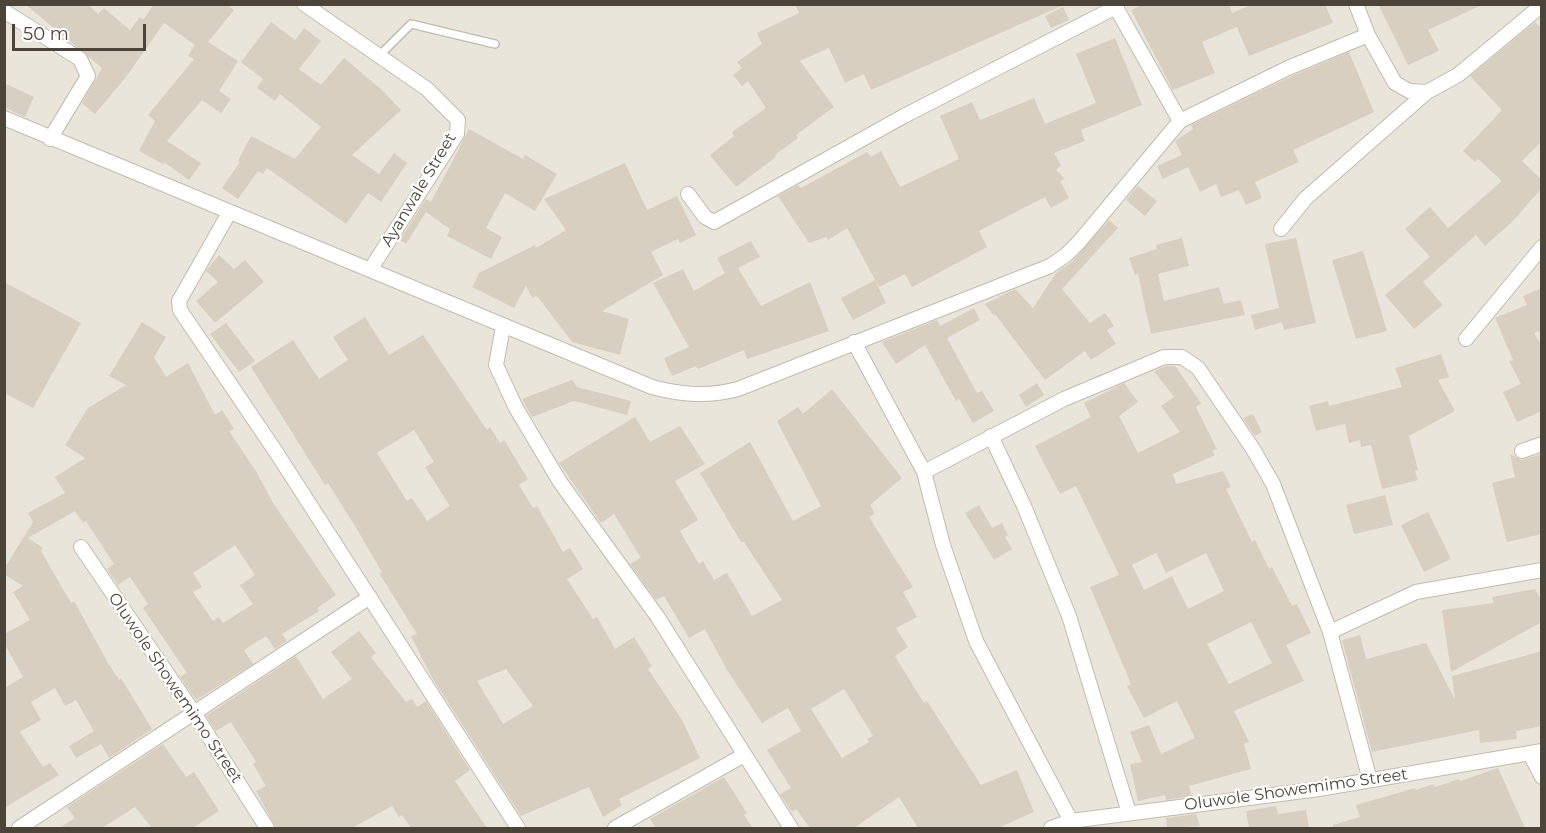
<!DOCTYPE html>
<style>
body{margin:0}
#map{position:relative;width:1546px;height:833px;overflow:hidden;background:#f6f3ec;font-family:Montserrat,sans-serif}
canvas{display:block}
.frame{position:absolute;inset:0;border:6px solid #4b4439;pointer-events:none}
.scale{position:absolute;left:12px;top:24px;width:134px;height:27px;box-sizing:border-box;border:3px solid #4b4439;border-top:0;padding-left:8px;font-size:18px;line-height:21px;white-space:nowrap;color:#4b4439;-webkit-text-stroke:4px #fff;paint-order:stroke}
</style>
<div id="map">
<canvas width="1546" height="833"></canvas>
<div class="frame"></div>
<div class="scale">50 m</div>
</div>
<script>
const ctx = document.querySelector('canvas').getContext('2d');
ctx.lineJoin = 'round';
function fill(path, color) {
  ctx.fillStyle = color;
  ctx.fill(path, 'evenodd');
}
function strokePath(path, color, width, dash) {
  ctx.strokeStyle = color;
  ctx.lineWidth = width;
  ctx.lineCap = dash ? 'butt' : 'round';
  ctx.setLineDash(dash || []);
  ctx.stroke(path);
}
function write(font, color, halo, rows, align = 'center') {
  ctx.font = font + ' Montserrat,sans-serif';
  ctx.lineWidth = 4.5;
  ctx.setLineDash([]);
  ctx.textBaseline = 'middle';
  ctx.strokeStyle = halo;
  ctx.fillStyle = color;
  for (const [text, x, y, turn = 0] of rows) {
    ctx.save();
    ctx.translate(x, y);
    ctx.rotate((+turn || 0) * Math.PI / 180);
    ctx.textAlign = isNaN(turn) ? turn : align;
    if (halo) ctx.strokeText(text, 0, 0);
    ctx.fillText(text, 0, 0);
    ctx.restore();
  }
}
const residential = new Path2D(`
 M5,5H1541V828H5Z`);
const building = new Path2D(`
 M25,4H88L98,14L104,8L130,30L140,17L143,20L154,4H226L234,10L208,42L238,61L219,91L231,99L221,113L202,100L167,141L201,163L189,180L164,162L163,164L139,151L155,121L148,115L194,59L188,56L195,45L164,23L126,77L95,114L82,103L102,68Z
 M795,4H1066L871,90L864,74L845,83L829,48L800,61L834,107L796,135L798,138L775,155L776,157L736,187L710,155L734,136L732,132L766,108L748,81L742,86L733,75L742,68L737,62L762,44L757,33L799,13Z
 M1145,4H1229L1232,13L1253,4H1325L1333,23L1249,56L1237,27L1202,42L1215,73L1173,90L1131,10Z
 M1378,4H1484L1428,30L1439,51L1408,65Z
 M1063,7L1069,20L1051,28L1045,16Z
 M271,22L295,40L304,28L321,41L299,69L321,85L344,58L382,90L401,110L352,155L379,174L394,153L407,163L381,202L368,193L346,224L267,168L263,174L258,171L238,199L222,188L240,162L238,161L251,136L295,159L321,127L280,94L275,101L257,88L263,79L241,62Z
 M1535,22L1542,29V141L1522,161L1542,180V188L1512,222L1485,246L1476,235L1423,282L1443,305L1414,329L1385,295L1430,257L1405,229L1430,207L1448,228L1502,181L1478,159L1475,162L1463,151L1502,110L1470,76Z
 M1115,38L1142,105L1081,130L1085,141L1054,153L1061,165L1056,170L1065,179L1060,181L1069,198L1051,208L1045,197L979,231L987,247L912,287L905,274L879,287L847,228L828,240L826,237L809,243L778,196L798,185L801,188L867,152L871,157L881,151L900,187L959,159L940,116L972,102L980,120L1034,98L1045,124L1096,103L1076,54Z
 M1349,52L1374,112L1293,150L1299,162L1255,182L1262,198L1246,205L1239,190L1221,197L1216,184L1200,192L1188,167L1163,179L1157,166L1182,155L1175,141L1193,129L1191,125L1292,76Z
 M4,83L34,97L25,117L4,107Z
 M469,129L523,159L525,155L557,174L535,211L505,193L486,228L502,237L491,259L447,236L450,229L426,212L406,244L400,240L426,199L431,202Z
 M625,163L647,210L677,196L696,235L680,243L678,239L651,252L663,275L602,311L629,319L620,355L572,342L537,296L532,298L526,286L514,308L472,287L479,273L535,245L536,248L566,230L544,199Z
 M1138,186L1157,201L1145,216L1126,200Z
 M1109,220L1118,228L1062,289L1090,323L1105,313L1114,326L1107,330L1116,344L1091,360L1085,351L1045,380L995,314L993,315L985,304L1015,289L1033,308L1056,273L1072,262Z
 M1182,238L1189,266L1158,274L1164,301L1219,287L1224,304L1241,300L1245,315L1151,334L1138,274L1135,275L1129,258L1157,249L1156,245Z
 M1296,238L1316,323L1284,330L1282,322L1255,330L1251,315L1279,308L1265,244Z
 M751,241L760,257L738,268L761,306L810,282L829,331L747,359L744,350L698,369L696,366L672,376L664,358L689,347L653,283L683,269L694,291L725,273L717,258Z
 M1363,251L1387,331L1356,339L1332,260Z
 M219,255L234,269L245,260L264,282L215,323L196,301L218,282L206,271Z
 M875,280L886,303L853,320L841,298Z
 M4,282L81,323L33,408L4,393Z
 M1542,288V338L1539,331L1534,333L1542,347V411L1517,422L1503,392L1521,384L1509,361L1513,360L1495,318L1527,305L1523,296Z
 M974,308L980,320L947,338L977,393L982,391L994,411L973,423L959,399L956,401L925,345L896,364L882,342L937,320L940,326Z
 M365,317L389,355L423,335L487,430L490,427L500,443L504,440L528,479L519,485L533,508L537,506L563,552L570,548L583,569L567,579L593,619L597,617L615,649L634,637L652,666L648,669L682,720L700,758L619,799L622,805L603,817L589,787L521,816L431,676L411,636L417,634L379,573L382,572L358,531L328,483L325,485L251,367L293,340L319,379L348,360L333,337ZM414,430L434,462L425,467L450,506L427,521L412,498L407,501L377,453ZM506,669L533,706L503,724L477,681Z
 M142,322L166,337L154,357L166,377L188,363L215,415L222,410L234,429L229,431L257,473L273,503L336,595L317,608L319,611L282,634L287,641L275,649L266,636L244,650L253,664L196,700L180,677L187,673L143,608L148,604L130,577L118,585L107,569L114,564L86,521L83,523L75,511L28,538L43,548L41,551L71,603L74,601L108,663L119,680L121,678L152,729L109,758L101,744L76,758L69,746L94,731L76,700L65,706L55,688L31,702L41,720L20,732L43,767L50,763L59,775L4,808V688L23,677L4,643V634L30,620L13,592L23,586L4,574V569L33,522L28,513L65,493L55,477L85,458L65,445L88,408L126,385L109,376ZM235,545L255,575L240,585L253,604L223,623L219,617L213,621L193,592L202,587L193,573Z
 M226,323L255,361L239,372L210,334Z
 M1441,354L1449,377L1438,380L1455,411L1409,436L1418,470L1415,471L1418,480L1382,489L1371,445L1361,447L1360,440L1349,443L1345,424L1316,431L1309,406L1328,401L1329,406L1402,387L1395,368Z
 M1166,366H1175L1201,403L1196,407L1217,449L1212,451L1215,455L1173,474L1176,484L1223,471L1231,487L1226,489L1252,542L1255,540L1269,569L1272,567L1292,606L1297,604L1311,633L1286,645L1304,681L1234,711L1249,742L1244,744L1251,769L1189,786L1192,796L1166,800L1165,795L1138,801L1130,764L1142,762L1130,732L1149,725L1161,754L1195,738L1177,701L1144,718L1127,686L1131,684L1090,587L1119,575L1076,486L1060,494L1035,446L1091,417L1084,403L1124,383L1138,402L1119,416L1138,453L1180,432L1161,406L1174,397L1154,371ZM1156,553L1166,573L1206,553L1224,591L1188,609L1172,576L1144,590L1132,565ZM1251,622L1272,663L1229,684L1207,644Z
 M572,380L577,387L631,401L627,415L574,401L532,417L522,399Z
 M1037,383L1044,395L1026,407L1019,395Z
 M832,389L902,478L870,505L875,514L869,517L913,587L903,592L917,617L896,628L908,647L895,656L924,703L927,701L981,785L1017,770L1034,812L998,828H918L899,797L854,828H810L796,809L792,812L780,794L791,788L767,750L801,731L788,708L762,723L727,670L705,629L689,638L664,596L656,600L630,564L641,558L614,514L601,523L559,463L635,417L650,442L680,426L705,464L675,481L698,520L680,531L699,564L703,561L714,580L727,573L752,616L782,600L744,542H741L700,473L750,442L793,521L821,506L777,421L798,407L803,414ZM844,689L873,736L867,739L869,742L842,758L811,709Z
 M1253,414L1262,432L1255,436L1243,418Z
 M1510,454L1521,460L1542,454V534L1507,542L1492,483L1515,477Z
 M1385,495L1393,525L1354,534L1346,505Z
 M979,505L992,528L1002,523L1008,535L1005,537L1012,549L994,560L965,513Z
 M1428,512L1451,559L1424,572L1401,525Z
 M1535,589L1542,601V622L1451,672L1442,610L1494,603L1492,597Z
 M359,631L376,653L371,657L406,702L412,699L417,707L426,701L470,770L455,781L487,828H411L402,815L399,817L392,806L352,828H276L256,791L266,786L253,764L256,762L231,722L216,731L206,716L296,656L323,699L352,679L331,652Z
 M1360,635L1366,659L1426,643L1455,700L1452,676L1542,651V726L1516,731L1517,739L1480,743L1479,730L1372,752L1342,640Z
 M163,744L186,777L194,772L219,811L193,828H152L135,807L102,828H59L75,818L67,807Z
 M1498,768L1525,828H1333V825L1360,817L1356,805L1415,788L1416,790L1434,784L1435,787L1459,779L1460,781Z
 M724,777L747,813L744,815L753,828H656L650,819Z
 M1276,806L1278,814L1306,810L1309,828H1249L1246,811Z
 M1196,814L1200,826L1167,828L1166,818Z`);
const lane = new Path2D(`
 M379,56L411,24L495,44`);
const street = new Path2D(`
 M304,4L427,89L458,120L457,134L370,270
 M1114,4L1180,121
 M1356,4L1368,35
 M4,11L80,59L88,76L50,139
 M4,118L652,387C682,395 708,397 738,389L1050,266L1066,255L1079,242L1180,121L1288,68L1368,35L1395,83L1409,91L1427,92L1458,75L1542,5
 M688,194L705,217L714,222L904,116L1116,7
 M229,213L179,301L180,310L276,452L518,828
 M1281,229L1306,198L1427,92
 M503,327L496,365L516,408L560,482L657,616L791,828
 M1466,339L1542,247
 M854,342L924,472L943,545L976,641L1071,821
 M991,436L1024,506L1069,616L1129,813
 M1522,451L1542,444
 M924,472L1064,399L1164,357H1182L1198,368L1253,449L1273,484L1330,632L1370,780
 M81,547L194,713L267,828
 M1330,632L1416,592L1542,570
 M1530,754L1542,777
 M19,828L370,597
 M615,828L744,755
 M1051,828L1071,821L1319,789L1542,751`);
const streetNames = [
 ["Ayanwale Street",419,190,-59],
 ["Oluwole Showemimo Street",175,688,56],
 ["Oluwole Showemimo Street",1296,790,-8]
];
fill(residential, '#eae5da');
fill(building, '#d8cfc1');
strokePath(lane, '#c2bbae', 10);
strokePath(street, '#c2bbae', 16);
strokePath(lane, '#fff', 7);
strokePath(street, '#fff', 14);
write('16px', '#4b4439', '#fff', streetNames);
</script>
